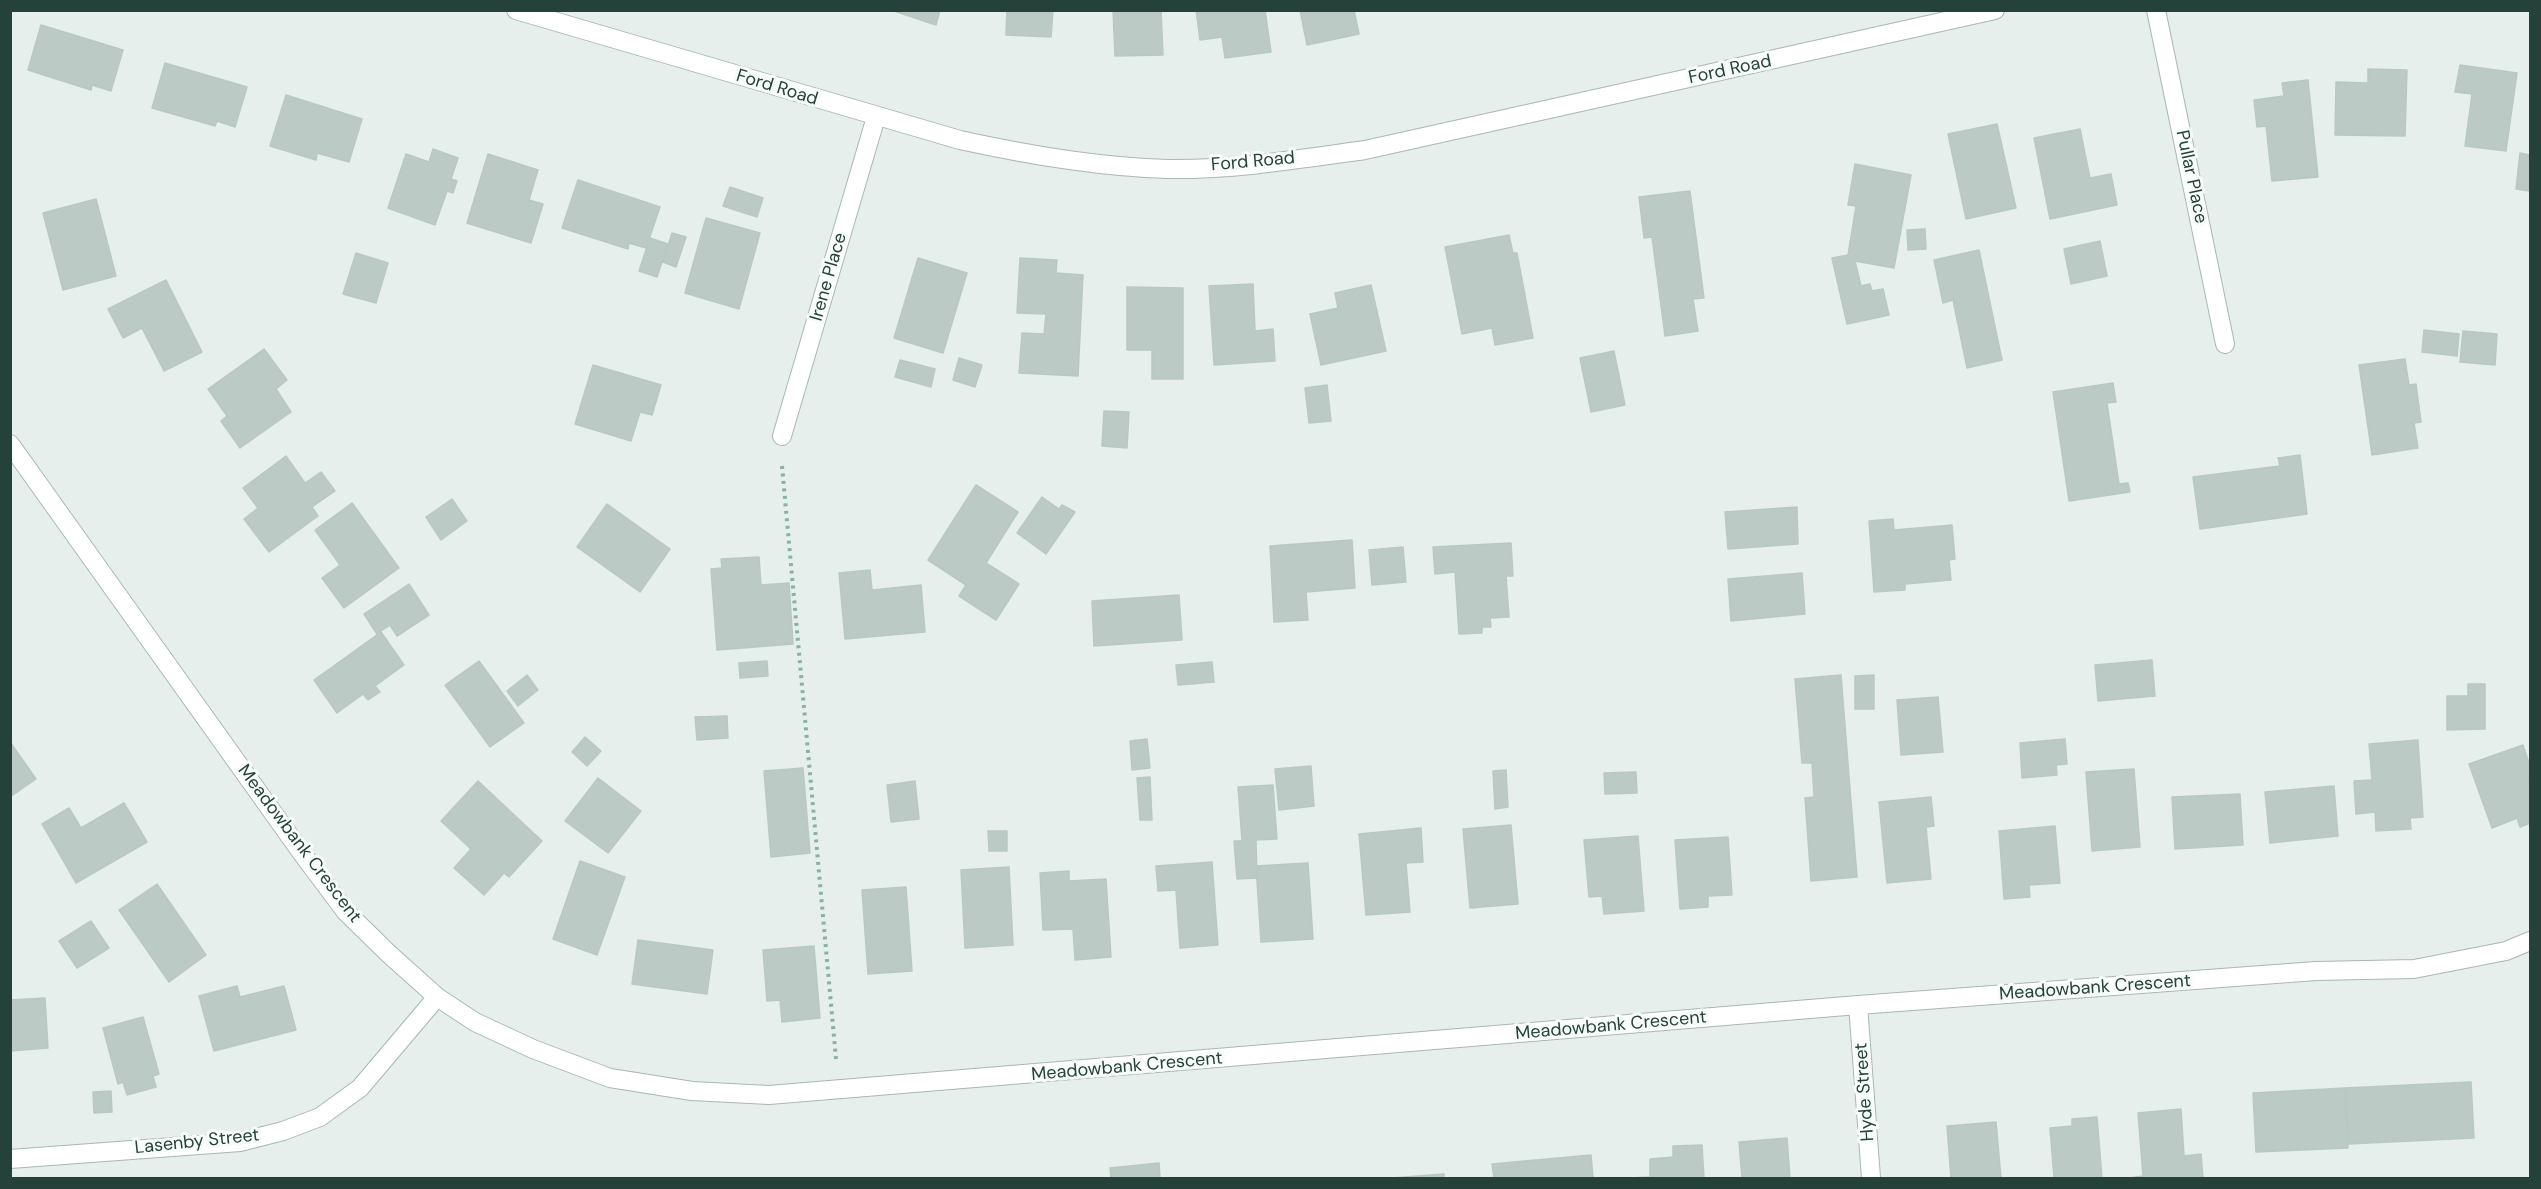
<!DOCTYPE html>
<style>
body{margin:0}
#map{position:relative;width:2541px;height:1189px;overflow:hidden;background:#e6efeb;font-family:"DM Sans",sans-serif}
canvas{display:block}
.frame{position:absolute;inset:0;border:12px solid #24423a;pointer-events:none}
</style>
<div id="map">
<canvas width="2541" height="1189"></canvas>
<div class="frame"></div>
</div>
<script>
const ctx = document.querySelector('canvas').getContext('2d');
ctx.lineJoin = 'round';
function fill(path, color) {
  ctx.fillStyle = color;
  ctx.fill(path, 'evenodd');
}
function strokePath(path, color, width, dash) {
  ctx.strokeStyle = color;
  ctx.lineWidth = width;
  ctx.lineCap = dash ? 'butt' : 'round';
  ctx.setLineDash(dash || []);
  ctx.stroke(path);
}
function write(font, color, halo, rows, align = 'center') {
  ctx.font = font + ' "DM Sans",sans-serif';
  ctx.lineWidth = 6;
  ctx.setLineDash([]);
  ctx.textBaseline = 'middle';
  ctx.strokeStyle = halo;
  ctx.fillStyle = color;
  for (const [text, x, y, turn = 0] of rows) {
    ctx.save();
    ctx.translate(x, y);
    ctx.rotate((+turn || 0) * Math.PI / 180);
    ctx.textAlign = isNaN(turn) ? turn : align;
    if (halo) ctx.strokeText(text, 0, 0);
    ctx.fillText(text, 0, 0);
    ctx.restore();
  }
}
const building = new Path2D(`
 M891,10H940L936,25Z
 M1007,10H1053L1051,37L1006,35Z
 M1113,10H1161L1163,55L1115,56Z
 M1196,10H1265L1271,52L1225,58L1222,37L1200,40Z
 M1300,10H1354L1359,34L1307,45Z
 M41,25L123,50L111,91L92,85L91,90L28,70Z
 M165,63L247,87L235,127L217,121L215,126L152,108Z
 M2460,65L2517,73L2506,151L2465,146L2472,94L2455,92Z
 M2368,69L2407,70L2405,136L2335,135L2336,82L2368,83Z
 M2308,80L2318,177L2272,181L2266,126L2257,127L2254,100L2284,96L2282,83Z
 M286,95L362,119L349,162L317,153L316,160L270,146Z
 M1997,124L2016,208L1966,219L1948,134Z
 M2080,129L2090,178L2111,174L2117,205L2050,219L2034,138Z
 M433,149L458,158L451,179L457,181L453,193L447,191L435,225L388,208L406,154L429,162Z
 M2520,153L2530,155V191L2516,189Z
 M488,154L538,170L529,200L543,204L531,243L467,223Z
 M1855,164L1911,175L1894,268L1855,261L1861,286L1870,284L1872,291L1883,289L1889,315L1847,324L1832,258L1848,255L1856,206L1848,205Z
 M578,180L660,207L646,248L629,243L628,249L562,228Z
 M730,187L763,198L757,217L723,206Z
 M1690,191L1704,298L1693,299L1698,331L1665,336L1652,237L1644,238L1639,197Z
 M96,199L116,276L63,290L43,213Z
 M706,218L760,233L739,309L685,293Z
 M1925,229L1926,249L1908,250L1907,230Z
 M672,233L686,237L676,267L663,262Z
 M1509,235L1513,253H1517L1533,338L1495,345L1492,328L1462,334L1445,247Z
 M650,238L668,244L657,277L639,271Z
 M2100,241L2107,276L2071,284L2064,249Z
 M1979,250L2002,360L1967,368L1953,300L1943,303L1934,260Z
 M356,253L388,263L376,303L343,294Z
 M918,258L967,273L943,353L894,338Z
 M1020,258L1057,260L1056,273L1083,275L1078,376L1019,373L1022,333L1044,334L1046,314L1017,313Z
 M166,280L202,352L164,371L142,328L123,338L108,309Z
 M1253,284L1255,331L1273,329L1275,361L1214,365L1209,286Z
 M1371,285L1386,351L1321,365L1310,314L1338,308L1335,293Z
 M1127,287L1183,288V379H1152V350H1127Z
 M2424,330L2459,334L2457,356L2422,352Z
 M2463,331L2497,334L2495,365L2460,362Z
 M264,349L287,380L276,389L291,412L240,448L221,421L227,416L208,389Z
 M1614,351L1625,405L1591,412L1580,358Z
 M959,358L982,365L975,387L953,380Z
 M2405,359L2409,385L2416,384L2421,422L2414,423L2418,448L2372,455L2359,365Z
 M900,360L935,369L931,387L895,377Z
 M593,365L661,385L652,415L640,412L631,441L575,424Z
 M2113,383L2116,402L2107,403L2119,484L2128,483L2130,492L2069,501L2053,392Z
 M1327,385L1331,421L1309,423L1305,388Z
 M1104,411L1129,412L1127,448L1102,446Z
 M2300,455L2307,514L2200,529L2193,477L2280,466L2278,458Z
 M286,456L305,483L321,472L335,491L312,507L318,516L269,552L244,519L258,508L243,488Z
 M976,485L1018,512L986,563L1019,584L996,620L959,596L966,585L928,560Z
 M1042,497L1059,509L1062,505L1075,512L1046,554L1017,533Z
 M452,499L467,521L441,540L426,517Z
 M352,503L399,568L344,608L322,578L340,565L315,530Z
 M607,504L670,549L640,592L577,547Z
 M1797,507L1798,544L1728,549L1725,512Z
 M1893,519L1894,530L1952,525L1955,559L1949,560L1951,580L1905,584V590L1874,592L1869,521Z
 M1352,540L1355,588L1306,592L1308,620L1274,622L1270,546Z
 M1511,543L1513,576H1506L1509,617L1490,618L1491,627H1482V633L1459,634L1455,572L1435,574L1433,547Z
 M1403,547L1406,582L1372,585L1369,550Z
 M759,557L761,585L789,583L793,644L717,650L711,569L722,568L721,559Z
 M870,570L872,590L921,585L925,632L845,639L839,573Z
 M1802,573L1805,614L1731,621L1728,579Z
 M409,584L429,615L397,636L390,625L377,634L364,614Z
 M1179,595L1182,640L1094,646L1092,601Z
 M381,632L404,665L375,686L380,692L368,700L363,694L337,713L314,680Z
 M2152,660L2155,696L2098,701L2095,665Z
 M479,661L524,723L490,747L445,685Z
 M767,661L768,676L740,678L739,663Z
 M1212,662L1214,682L1178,685L1176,665Z
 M527,675L538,690L518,706L507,691Z
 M1841,675L1857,877L1811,881L1805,798L1814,797L1812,763H1802L1795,679Z
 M1874,675V709H1855V676Z
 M2468,684H2485V729L2447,730V696H2468Z
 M1938,697L1943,752L1901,755L1897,700Z
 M727,716L728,738L697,740L695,717Z
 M585,737L601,751L587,766L572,752Z
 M1147,739L1150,768L1132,770L1130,741Z
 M2065,739L2067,764L2056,765L2057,775L2022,778L2020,743Z
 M2418,740L2423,817L2410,818L2411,829L2376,831L2375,812L2356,814L2354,781L2372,780L2369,744Z
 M10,742L36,779L10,797Z
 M2523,745L2530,766V777L2528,778L2530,785V823L2520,827L2517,818L2492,828L2469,764Z
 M1311,766L1314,806L1279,810L1275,769Z
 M803,768L810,853L771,857L764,771Z
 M2134,769L2140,847L2092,851L2086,772Z
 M1506,770L1508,807L1495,809L1493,771Z
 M1636,772L1637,793L1605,794L1604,773Z
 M1150,777L1152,820H1140L1137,778Z
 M598,778L641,811L608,853L565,821Z
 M478,781L542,841L509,877L504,873L484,895L454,868L471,849L441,821Z
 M915,781L919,819L891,822L887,785Z
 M1273,785L1277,839L1256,840L1257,878L1237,879L1234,841H1242L1238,787Z
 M2334,786L2338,836L2270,843L2265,792Z
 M2240,794L2243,845L2175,849L2172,797Z
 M1931,797L1934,826L1926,827L1931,879L1887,883L1879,802Z
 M124,803L147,842L76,883L42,824L69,808L81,828Z
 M1511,825L1518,904L1470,908L1463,829Z
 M2055,826L2060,883L2029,885L2030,897L2004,899L1999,831Z
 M1421,828L1423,862L1406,863L1410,912L1366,915L1359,834Z
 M988,831H1007V851H989Z
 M1638,836L1644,911L1604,914L1602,896L1589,897L1584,840Z
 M1728,837L1732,895L1708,896V907L1680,909L1675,840Z
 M580,861L625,877L597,955L553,939Z
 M1212,862L1218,945L1180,948L1176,890L1158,891L1156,866Z
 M1308,863L1313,939L1261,942L1256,866Z
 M1009,867L1013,945L965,948L961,870Z
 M1069,871V881L1106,879L1111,957L1075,960L1073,929L1043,930L1040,873Z
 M157,884L206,955L169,982L119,910Z
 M906,887L912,971L868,974L862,890Z
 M91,921L109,948L77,968L59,941Z
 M638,940L713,950L707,994L632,984Z
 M814,946L820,1018L782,1022L780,1000L767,1001L763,950Z
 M237,986L240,997L284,986L296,1030L214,1051L199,996Z
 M45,998L48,1048L10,1051V1000Z
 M143,1017L159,1074L153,1076L156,1087L127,1095L123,1082L118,1084L103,1028Z
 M2471,1082L2474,1138L2348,1144L2345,1088Z
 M2345,1088L2348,1148L2256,1152L2253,1093Z
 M111,1091L112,1112L94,1113L93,1092Z
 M2181,1109L2184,1156L2201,1154L2203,1178H2129L2143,1176L2138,1113Z
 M2097,1117L2102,1178H2054L2050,1128L2072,1126V1119Z
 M1996,1122L2001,1178H1951L1947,1126Z
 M1787,1138L1790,1178H1742L1739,1142Z
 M1702,1145L1704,1178H1630L1650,1177V1159L1673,1157V1146Z
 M1591,1155L1593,1178H1494L1492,1164Z
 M1159,1163L1160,1178H1111L1110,1168Z
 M1444,1174V1178H1392Z`);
const path = new Path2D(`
 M782,466L836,1059`);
const minor = new Path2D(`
 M2156,10L2225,344
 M782,436L876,117
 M10,444L301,852L346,912L389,954L437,997L475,1022L533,1049L610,1078L692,1091L769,1095L1858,1005L2316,971L2414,969L2506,951L2530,941
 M1858,1005L1871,1178
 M10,1159L240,1142L283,1131L320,1117L360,1088L437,997`);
const tertiary = new Path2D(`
 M516,10L960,140C1028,155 1098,167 1168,169C1234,170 1300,159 1365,150L1995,10`);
const streetNames = [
 ["Ford Road",1730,70,-12],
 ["Ford Road",777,88,17],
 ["Ford Road",1253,162,-5],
 ["Pullar Place",2191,177,78],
 ["Irene Place",829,277,-74],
 ["Meadowbank Crescent",299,844,53],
 ["Meadowbank Crescent",2095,988,-4],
 ["Meadowbank Crescent",1611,1026,-5],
 ["Meadowbank Crescent",1127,1067,-5],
 ["Hyde Street",1865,1092,-94],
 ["Lasenby Street",197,1142,-6]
];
fill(building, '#bbcac4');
strokePath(building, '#b8c9c2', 1.5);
strokePath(minor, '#a8b8b2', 20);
strokePath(tertiary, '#a8b8b2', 20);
strokePath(path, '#86b3a5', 4, [3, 4.5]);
strokePath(minor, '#fff', 18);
strokePath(tertiary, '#fff', 18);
write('18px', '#24423a', '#f7fbf9', streetNames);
</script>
